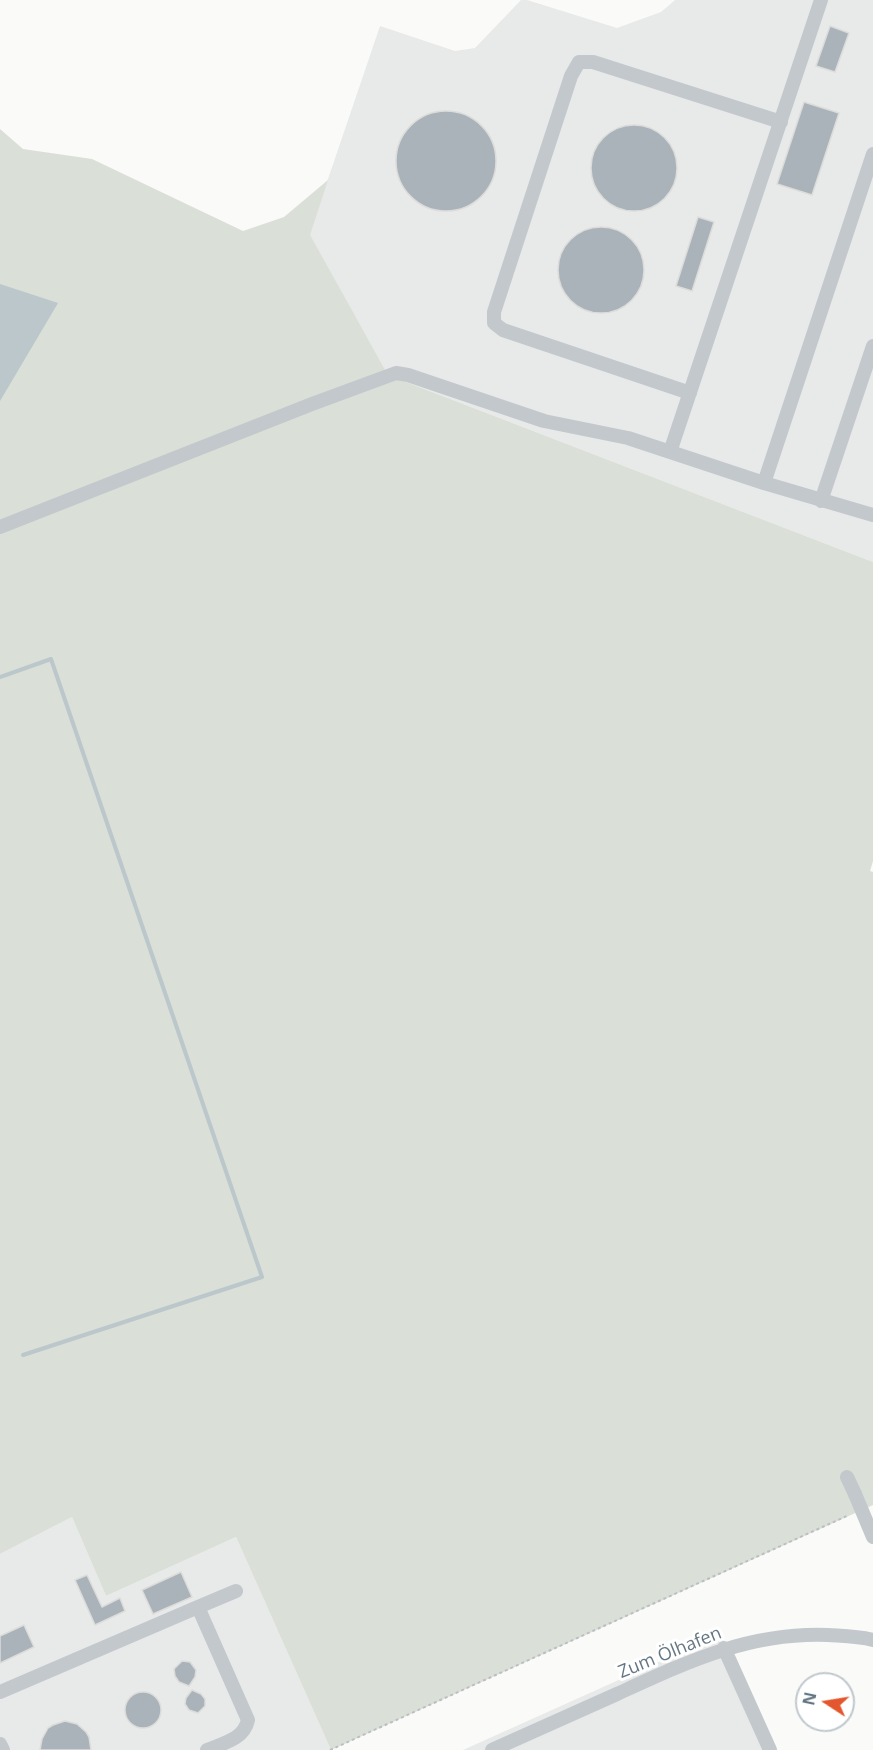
<!DOCTYPE html>
<meta charset="utf-8">
<style>
body{margin:0}
#map{position:relative;width:873px;height:1750px;overflow:hidden;background:#fafaf8;font-family:"Open Sans",sans-serif}
canvas{display:block}
.north{position:absolute;left:795px;top:1672px;width:60px;height:60px;box-sizing:border-box;background:#fff;border:2px solid #c1c8cd;border-radius:50%;rotate:282deg;font-size:16px;font-weight:700;line-height:24px;text-align:center;color:#657683}
.north::after{content:'';display:block;margin:auto;width:21px;height:27px;background:#e4572e;clip-path:polygon(50% 0,100% 100%,50% 72%,0 100%)}
</style>
<div id="map">
<canvas width="873" height="1750"></canvas>
<div class="north">N</div>
</div>
<script>
const ctx = document.querySelector('canvas').getContext('2d');
ctx.lineJoin = 'round';
function fill(path, color) {
  ctx.fillStyle = color;
  ctx.fill(path, 'evenodd');
}
function strokePath(path, color, width, dash) {
  ctx.strokeStyle = color;
  ctx.lineWidth = width;
  ctx.lineCap = dash ? 'butt' : 'round';
  ctx.setLineDash(dash || []);
  ctx.stroke(path);
}
function write(font, color, halo, rows, align = 'center') {
  ctx.font = font + ' "Open Sans",sans-serif';
  ctx.lineWidth = 6;
  ctx.setLineDash([]);
  ctx.textBaseline = 'middle';
  ctx.strokeStyle = halo;
  ctx.fillStyle = color;
  for (const [text, x, y, turn = 0] of rows) {
    ctx.save();
    ctx.translate(x, y);
    ctx.rotate((+turn || 0) * Math.PI / 180);
    ctx.textAlign = isNaN(turn) ? turn : align;
    if (halo) ctx.strokeText(text, 0, 0);
    ctx.fillText(text, 0, 0);
    ctx.restore();
  }
}
const built = new Path2D(`
 M521,0H527L617,28L661,12L675,0H873V562L388,375L309,235L380,26L455,51L475,48Z
 M72,1517L106,1596L236,1537L331,1750H0V1554Z
 M721,1634L771,1750H463Z`);
const green = new Path2D(`
 M0,129L23,149L92,159L243,231L284,217L328,180L310,235L388,375L873,562V861L870,871L873,872V1505L331,1750L236,1537L106,1596L72,1517L0,1554Z`);
const water = new Path2D(`
 M0,284L58,303L0,401Z`);
const stream = new Path2D(`
 M0,677L51,659L262,1277L23,1355`);
const building = new Path2D(`
 M830,26L849,33L835,72L816,66Z
 M804,102L839,113L812,195L777,184Z
 M396 161a50 50 0 1 1 100 0a50 50 0 1 1-100 0Z
 M591 168a43 43 0 1 1 86 0a43 43 0 1 1-86 0Z
 M698,217L714,222L692,291L676,286Z
 M558 270a43 43 0 1 1 86 0a43 43 0 1 1-86 0Z
 M181,1572L192,1597L153,1614L142,1590Z
 M87,1575L102,1607L120,1598L125,1611L95,1625L75,1580Z
 M24,1625L34,1647L0,1663V1636Z
 M182,1661L190,1662L196,1670L195,1677L189,1686L179,1682L175,1676L174,1669Z
 M192,1690L201,1694L205,1699V1706L198,1713L189,1710L185,1704L186,1698Z
 M125 1710a18 18 0 1 1 36 0a18 18 0 1 1-36 0Z
 M65,1721L77,1724L86,1732L89,1737L91,1750H40L42,1739L48,1728L53,1725Z`);
const path = new Path2D(`
 M330,1750L849,1515`);
const minor = new Path2D(`
 M690,393L503,330L494,323V312L571,76L579,62H593L781,122
 M670,452L821,0
 M764,483L873,154
 M821,501L873,346
 M0,527L312,404L396,373L408,375L544,421L628,438L764,483L873,515
 M847,1477L855,1494
 M198,1607L236,1591
 M724,1648L770,1750
 M0,1692L198,1607L248,1720C244,1739 224,1743 207,1750
 M0,1744L3,1750
 M492,1750C534,1731 576,1712 617,1694C687,1662 749,1632 828,1635C843,1636 858,1636 873,1640`);
const minorBridge = new Path2D(`
 M855,1494L873,1537`);
const streetNames = [
 ["Zum Ölhafen",670,1653,-22]
];
fill(built, '#e8e9e9');
fill(green, '#dadfd7');
fill(water, '#bbc7cb');
strokePath(stream, '#bbc7cb', 4);
fill(building, '#aab3b9');
strokePath(building, '#dcdcda', 1.5);
strokePath(path, '#bbbfc2', 2, [3, 3]);
strokePath(minor, '#c3c8cc', 14);
strokePath(minorBridge, '#c3c8cc', 14);
write('18px', '#657683', '#fff', streetNames);
</script>
